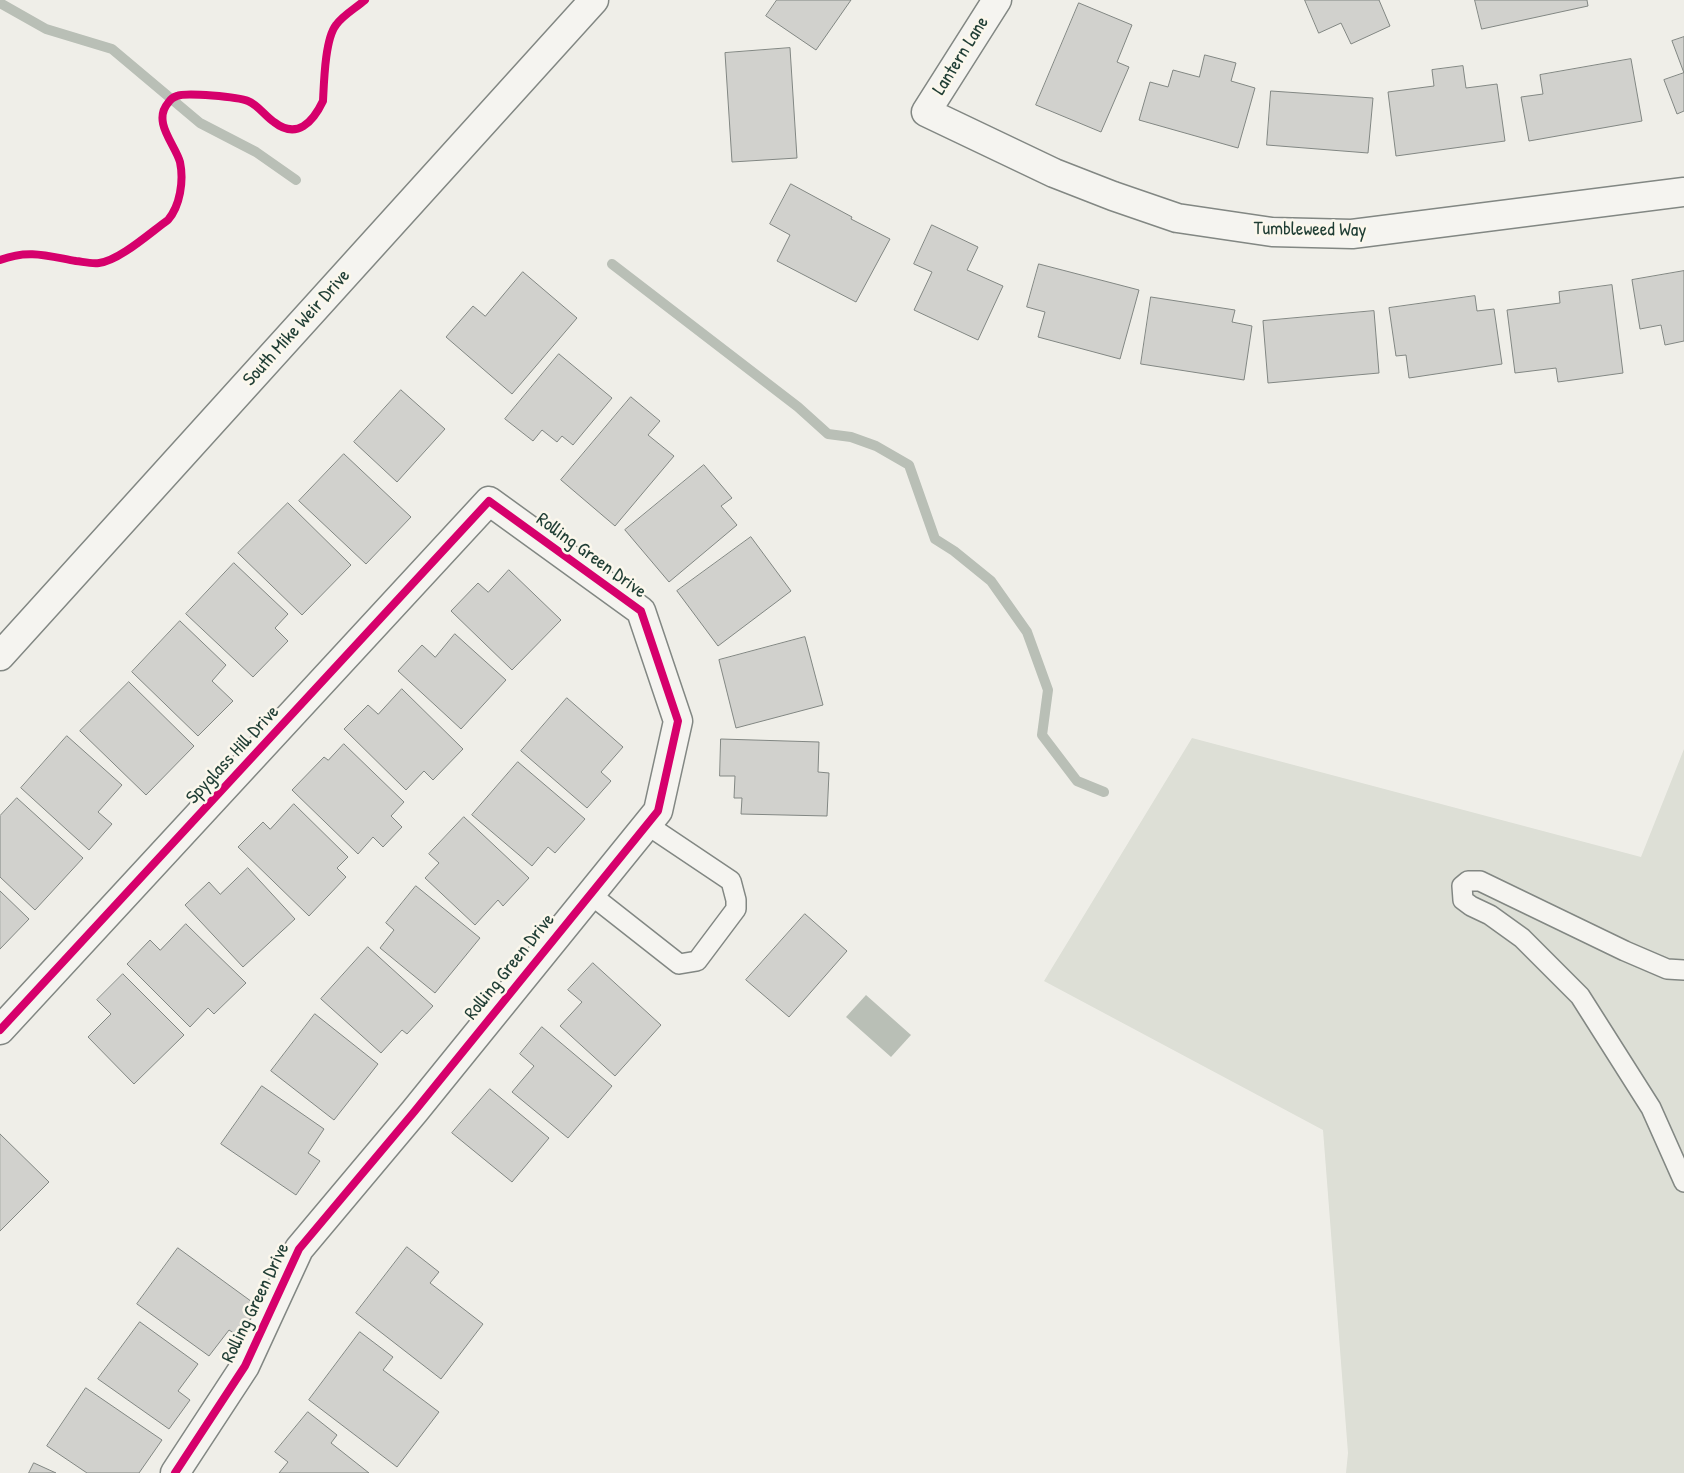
<!DOCTYPE html>
<style>
body{margin:0}
canvas{display:block;background:#efeee8}
</style>
<canvas width="1684" height="1473"></canvas>
<script>
const ctx = document.querySelector('canvas').getContext('2d');
ctx.lineJoin = 'round';
function fill(path, color) {
  ctx.fillStyle = color;
  ctx.fill(path, 'evenodd');
}
function strokePath(path, color, width, dash) {
  ctx.strokeStyle = color;
  ctx.lineWidth = width;
  ctx.lineCap = dash ? 'butt' : 'round';
  ctx.setLineDash(dash || []);
  ctx.stroke(path);
}
function write(font, color, halo, rows, align = 'center') {
  ctx.font = font + ' "Patrick Hand",sans-serif';
  ctx.lineWidth = 5;
  ctx.setLineDash([]);
  ctx.textBaseline = 'middle';
  ctx.strokeStyle = halo;
  ctx.fillStyle = color;
  for (const [text, x, y, turn = 0] of rows) {
    ctx.save();
    ctx.translate(x, y);
    ctx.rotate((+turn || 0) * Math.PI / 180);
    ctx.textAlign = isNaN(turn) ? turn : align;
    if (halo) ctx.strokeText(text, 0, 0);
    ctx.fillText(text, 0, 0);
    ctx.restore();
  }
}
const green = new Path2D(`
 M1192,738L1641,857L1684,749V1473H1346L1348,1453L1323,1130L1044,981Z`);
const water = new Path2D(`
 M866,995L911,1035L891,1057L846,1017Z`);
const stream = new Path2D(`
 M0,3L46,29L112,49L200,123L256,152L296,180
 M612,264L798,407L828,434L851,437L876,446L909,465L935,539L954,551L991,581L1027,632L1048,690L1042,735L1077,781L1104,792`);
const building = new Path2D(`
 M777,0H851L816,50L766,16Z
 M1305,0H1379L1390,26L1351,44L1341,23L1319,33Z
 M1475,0H1587L1588,6L1482,29Z
 M1079,3L1132,25L1117,62L1129,67L1101,132L1036,105Z
 M1684,37V73L1672,41Z
 M790,48L797,158L732,162L725,53Z
 M1205,55L1236,63L1231,81L1255,88L1238,148L1139,120L1150,82L1168,87L1173,70L1199,77Z
 M1631,59L1642,121L1529,141L1521,97L1543,94L1540,75Z
 M1463,66L1466,88L1497,84L1505,141L1396,156L1388,92L1434,86L1432,70Z
 M1684,73V111L1677,114L1664,80Z
 M1271,91L1373,98L1368,153L1267,145Z
 M791,184L852,217L851,219L890,239L856,302L777,261L790,235L770,224Z
 M932,225L978,247L967,270L1003,286L978,340L914,310L932,272L914,264Z
 M1039,264L1139,290L1120,359L1038,337L1045,312L1027,307Z
 M1684,271V341L1665,345L1661,325L1640,329L1632,280Z
 M523,272L577,318L512,394L446,337L473,306L485,316Z
 M1612,285L1623,373L1558,382L1556,368L1515,373L1507,310L1560,303L1559,292Z
 M1475,296L1477,311L1494,309L1502,364L1409,378L1406,355L1396,356L1389,308Z
 M1151,297L1235,310L1232,322L1252,326L1244,380L1141,364Z
 M1374,311L1379,373L1268,383L1263,321Z
 M559,354L612,398L573,445L562,436L557,442L542,430L533,441L505,419Z
 M401,390L445,429L397,482L354,442Z
 M631,397L660,421L648,435L674,456L615,526L561,480Z
 M344,454L411,517L366,564L299,501Z
 M704,465L732,498L721,506L737,525L669,582L625,530Z
 M288,503L351,565L302,615L238,553Z
 M751,537L791,591L718,646L677,591Z
 M234,563L288,614L275,628L288,641L253,677L186,614Z
 M509,570L561,620L512,670L451,611L478,583L488,592Z
 M180,621L226,665L212,681L233,701L198,736L132,672Z
 M455,634L506,680L461,729L398,671L422,645L435,657Z
 M805,637L823,705L736,728L719,660Z
 M129,682L194,746L146,795L80,731Z
 M402,689L463,749L433,780L424,771L406,790L344,729L368,705L378,714Z
 M567,698L623,747L601,772L611,781L587,808L521,751Z
 M67,736L122,785L98,812L112,824L89,850L21,788Z
 M721,739L819,742L818,772L829,773L827,816L741,814L742,798H734L735,776H720Z
 M344,744L404,802L391,816L402,827L383,847L373,837L358,854L292,790L324,757L328,760Z
 M518,762L585,819L555,853L548,847L532,866L472,815Z
 M17,798L83,858L35,910L0,877V816Z
 M294,804L348,857L337,868L346,877L309,916L238,847L263,822L270,829Z
 M464,817L529,878L503,906L498,900L475,925L425,878L439,863L429,854Z
 M248,868L295,919L243,967L185,905L209,882L220,894Z
 M416,886L480,938L435,993L380,948L394,930L386,923Z
 M0,891L29,919L0,949Z
 M805,914L847,951L789,1017L746,980Z
 M186,924L246,983L214,1014L208,1008L190,1027L127,964L150,940L160,950Z
 M368,947L433,1006L407,1034L402,1030L381,1053L321,999Z
 M593,963L661,1025L615,1076L560,1026L582,1002L568,990Z
 M123,974L184,1035L134,1084L88,1037L111,1014L97,1000Z
 M315,1014L378,1064L334,1120L271,1071Z
 M542,1027L612,1086L568,1138L512,1092L534,1066L520,1054Z
 M262,1086L324,1129L308,1153L320,1161L296,1195L221,1144Z
 M490,1089L549,1138L512,1182L452,1133Z
 M0,1134L49,1182L0,1231Z
 M407,1247L439,1272L430,1283L483,1324L441,1379L356,1313Z
 M178,1248L259,1307L238,1336L229,1330L209,1356L137,1304Z
 M140,1322L198,1364L178,1391L190,1400L169,1429L98,1379Z
 M360,1332L393,1357L383,1370L439,1412L397,1467L309,1400Z
 M86,1388L162,1440L139,1473H87L47,1446Z
 M308,1412L337,1435L331,1443L369,1473H279L288,1462L275,1452Z
 M34,1463L56,1473H29Z`);
const lane = new Path2D(`
 M590,894L679,964L697,961L736,909V900L731,881L646,824
 M1684,970L1667,969L1625,951L1480,881H1468L1462,886L1463,900L1471,906L1490,915L1522,938L1580,996L1651,1108L1684,1182`);
const street = new Path2D(`
 M997,0L926,112L1054,173L1113,196L1177,218L1272,232L1352,234L1684,192
 M0,1030L489,501L641,611L678,721L658,811L414,1112L299,1249L245,1366L175,1473`);
const secondary = new Path2D(`
 M0,656L594,0`);
const cycleway = new Path2D(`
 M0,260C28,249 48,256 76,261C84,262 92,264 99,263C119,261 151,232 168,220C180,206 184,181 180,162C175,144 152,122 168,103C170,100 173,97 177,96C185,92 239,97 248,101C258,105 265,116 274,122C297,140 313,122 323,101C324,82 325,39 336,25C343,15 356,8 365,0
 M0,1030L489,501L641,611L678,721L658,811L414,1112L299,1249L245,1366L175,1473`);
const streetNames = [
 ["Lantern Lane",961,56,-58],
 ["Tumbleweed Way",1310,230,1],
 ["South Mike Weir Drive",297,328,-48],
 ["Rolling Green Drive",591,556,36],
 ["Spyglass Hill Drive",233,755,-47],
 ["Rolling Green Drive",510,967,-51],
 ["Rolling Green Drive",256,1303,-64]
];
fill(green, '#dddfd6');
fill(water, '#b9bfb6');
strokePath(stream, '#b9bfb6', 10);
fill(building, '#d1d1cd');
strokePath(building, '#828783', 1);
strokePath(lane, '#828783', 22);
strokePath(street, '#828783', 31);
strokePath(secondary, '#828783', 31);
strokePath(lane, '#f5f4f0', 19);
strokePath(street, '#f5f4f0', 28);
strokePath(secondary, '#f5f4f0', 28);
strokePath(cycleway, '#d6006c', 8);
write('19px', '#1f3d34', '#fbf7ec', streetNames);
</script>
